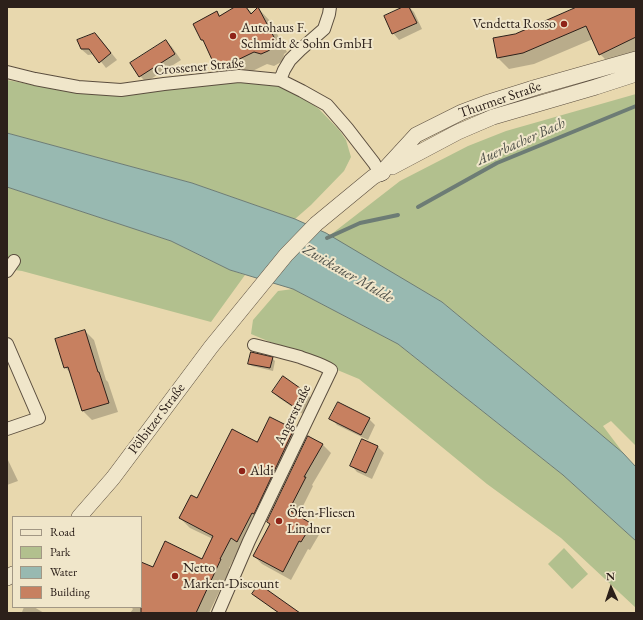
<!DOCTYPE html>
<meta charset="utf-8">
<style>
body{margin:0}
#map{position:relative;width:643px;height:620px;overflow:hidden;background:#e8d8ae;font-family:"EB Garamond",serif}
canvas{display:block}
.frame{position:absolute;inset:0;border:8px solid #2c201a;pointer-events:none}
.legend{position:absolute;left:12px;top:516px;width:130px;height:92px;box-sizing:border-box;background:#f0e6ca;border:1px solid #a29784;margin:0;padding:5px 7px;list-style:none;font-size:12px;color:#2c201a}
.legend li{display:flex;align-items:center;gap:8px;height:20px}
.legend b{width:20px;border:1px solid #a29784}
.north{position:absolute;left:591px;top:568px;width:40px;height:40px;-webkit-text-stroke:3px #f0e6ca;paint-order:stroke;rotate:357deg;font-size:11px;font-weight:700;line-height:16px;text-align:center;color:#2c201a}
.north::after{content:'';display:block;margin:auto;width:14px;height:18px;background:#2c201a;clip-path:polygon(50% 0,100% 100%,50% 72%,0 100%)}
</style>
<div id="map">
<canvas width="643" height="620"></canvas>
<div class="frame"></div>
<ul class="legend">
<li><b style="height:5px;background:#f0e6ca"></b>Road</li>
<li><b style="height:11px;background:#b2c08e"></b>Park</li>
<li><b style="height:11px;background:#98b9b1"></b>Water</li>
<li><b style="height:11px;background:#c78060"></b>Building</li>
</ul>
<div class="north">N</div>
</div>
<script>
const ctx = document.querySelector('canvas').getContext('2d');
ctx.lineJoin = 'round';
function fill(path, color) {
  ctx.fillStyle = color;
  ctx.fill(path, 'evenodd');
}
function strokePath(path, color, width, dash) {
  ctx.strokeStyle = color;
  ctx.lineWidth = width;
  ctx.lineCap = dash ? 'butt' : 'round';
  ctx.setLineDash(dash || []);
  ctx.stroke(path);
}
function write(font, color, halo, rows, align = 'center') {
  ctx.font = font + ' "EB Garamond",serif';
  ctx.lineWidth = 4;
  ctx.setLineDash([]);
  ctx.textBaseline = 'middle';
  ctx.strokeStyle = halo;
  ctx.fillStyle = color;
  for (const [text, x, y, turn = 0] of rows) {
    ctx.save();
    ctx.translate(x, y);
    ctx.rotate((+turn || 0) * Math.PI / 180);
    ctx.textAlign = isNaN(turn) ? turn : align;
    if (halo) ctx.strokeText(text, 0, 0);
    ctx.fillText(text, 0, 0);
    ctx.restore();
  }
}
const green = new Path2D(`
 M7,80L76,93L236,80L278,86L297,94L319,109L340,131L346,140L351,157L344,171L311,205L295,219L192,183L7,133Z
 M636,94V446L611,421L603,426L624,454L442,302L329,236L400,181L468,146L506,131Z
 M7,187L171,241L230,270L245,275L211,322L22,271L7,269Z
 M293,289L398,344L563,475L636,541V608L561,538L487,484L359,379L251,334L253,320L278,291Z
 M564,548L588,574L572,589L548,564Z`);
const water = new Path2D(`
 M7,133L192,183L295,219L326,233L442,302L529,374L623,453L636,467V541L563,475L398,344L293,289L230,270L171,241L7,187Z`);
const shadow = new Path2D(`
 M237,7H246L252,13L258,8L270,21L287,52L284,54L283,61L274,66L267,64L236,79L228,76L215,63L206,44L202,40L216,12L221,16Z
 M406,7H409L414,12L422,29L399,40L393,33Z
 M578,7H636V54L611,65L600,54L593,39L534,64L509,69L498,58L515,35Z
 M95,34L101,40L117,60L106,68L95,54L88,55L81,49Z
 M166,41L172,47L181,60L146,82L140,76Z
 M85,331L94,340L106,380L108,382L118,412L92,420L83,411L71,374L65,367Z
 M272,358L275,361L273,371L252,366L249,364Z
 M283,377L307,394L313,400L303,414L279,398L273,392Z
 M270,418L294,430L303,439L240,547L229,568L230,569L209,613H130L133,609L131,607H141V565L153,569L203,560L213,539L190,528L180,518L197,499L257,443Z
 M331,418L369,419L375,425L368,440L337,425Z
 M308,437L323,445L331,453L312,485L313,486L298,516L312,525L320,533L310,550L308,549L291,580L262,564L254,556L271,524Z
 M362,440L378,447L384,453L372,479L357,472L351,465Z
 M7,458L18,481L7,485Z
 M24,607H34L44,613H22V612Z`);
const stream = new Path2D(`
 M418,207L497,163L636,106
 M327,238L360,223L398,215`);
const building = new Path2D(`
 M235,7H246L251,14L258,7L275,39L272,42L271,49L268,51L261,54L254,52L223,67L214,64L203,40H201L193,24L217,11L219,16Z
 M403,7H409L417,23L392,34L384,16Z
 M577,7H636V37L599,55L586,26L523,53L497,58L493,38L515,34Z
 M95,33L111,53L99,63L89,49H81L77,40Z
 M166,40L175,54L139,77L130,63Z
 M85,330L98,372H99L109,403L82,411L68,367L64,368L55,339Z
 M251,352L273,357L270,368L248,364Z
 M283,376L307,393L297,409L272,392Z
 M338,402L370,418L361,435L329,419Z
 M270,417L294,429L254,514L252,513L237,542L231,538L220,559H221L196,613H141V562L153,567L165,541L202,559L213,536L179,518L191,495L197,498L232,429L257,442Z
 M308,436L323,444L304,477H306L289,510L312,524L301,542L299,541L283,572L253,556L270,524L267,522Z
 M362,439L378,446L366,473L350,466Z
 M259,584L300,613H279L252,594Z`);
const minor = new Path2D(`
 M7,72L35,79L78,87L121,90L164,84L239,76L280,80L302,91L327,105L347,128L374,163L380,173
 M280,80L284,70L290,60L300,50L324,29L329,14L330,7
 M7,271L14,261
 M7,344L39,418L7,429
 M218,613L249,541L331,370C322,364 310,361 300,357C285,353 270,349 254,345`);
const tertiary = new Path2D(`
 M392,167L458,132L493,117L596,87L636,74
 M382,172L416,135L462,112L486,103L537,87L636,59
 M79,517L113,478L211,347L286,255L316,224L373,177L380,173
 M7,578L13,574`);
const secondary = new Path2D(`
 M380,173L382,172`);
const markers = [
 [564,24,4,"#8f2418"],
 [233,36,4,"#8f2418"],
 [242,471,4,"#8f2418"],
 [279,521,4,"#8f2418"],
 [175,576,4,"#8f2418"]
];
const poiNames = [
 ["Vendetta Rosso",556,24,"right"],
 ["Autohaus F.",241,28],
 ["Schmidt & Sohn GmbH",241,44],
 ["Aldi",250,471],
 ["Öfen-Fliesen",287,513],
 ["Lindner",287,529],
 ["Netto",183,568],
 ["Marken-Discount",183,584]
];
const streetNames = [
 ["Crossener Straße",199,67,-5],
 ["Thurmer Straße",500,100,-19],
 ["Angerstraße",293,415,-64],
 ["Pölbitzer Straße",157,419,-53]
];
const waterNames = [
 ["Auerbacher Bach",521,142,-24],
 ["Zwickauer Mulde",348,274,30]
];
fill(green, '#b2c08e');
fill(water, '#98b9b1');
strokePath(water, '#6d7c75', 1);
fill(shadow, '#0003');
strokePath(stream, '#6d7c75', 4);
fill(building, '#c78060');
strokePath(building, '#2c201a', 1);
strokePath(minor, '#5b4e3f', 14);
strokePath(tertiary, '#5b4e3f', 16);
strokePath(secondary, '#2c201a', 18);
strokePath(minor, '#f0e6ca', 12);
strokePath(tertiary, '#f0e6ca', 15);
strokePath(secondary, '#f0e6ca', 17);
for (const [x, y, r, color] of markers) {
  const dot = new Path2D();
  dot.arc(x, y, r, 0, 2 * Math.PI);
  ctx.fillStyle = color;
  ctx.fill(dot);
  strokePath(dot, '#f0e6ca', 1.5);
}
write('14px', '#2c201a', '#f0e6ca', poiNames, 'left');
write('14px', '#2c201a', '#f0e6ca', streetNames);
write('italic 15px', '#4c4e47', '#f0e6ca', waterNames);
</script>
